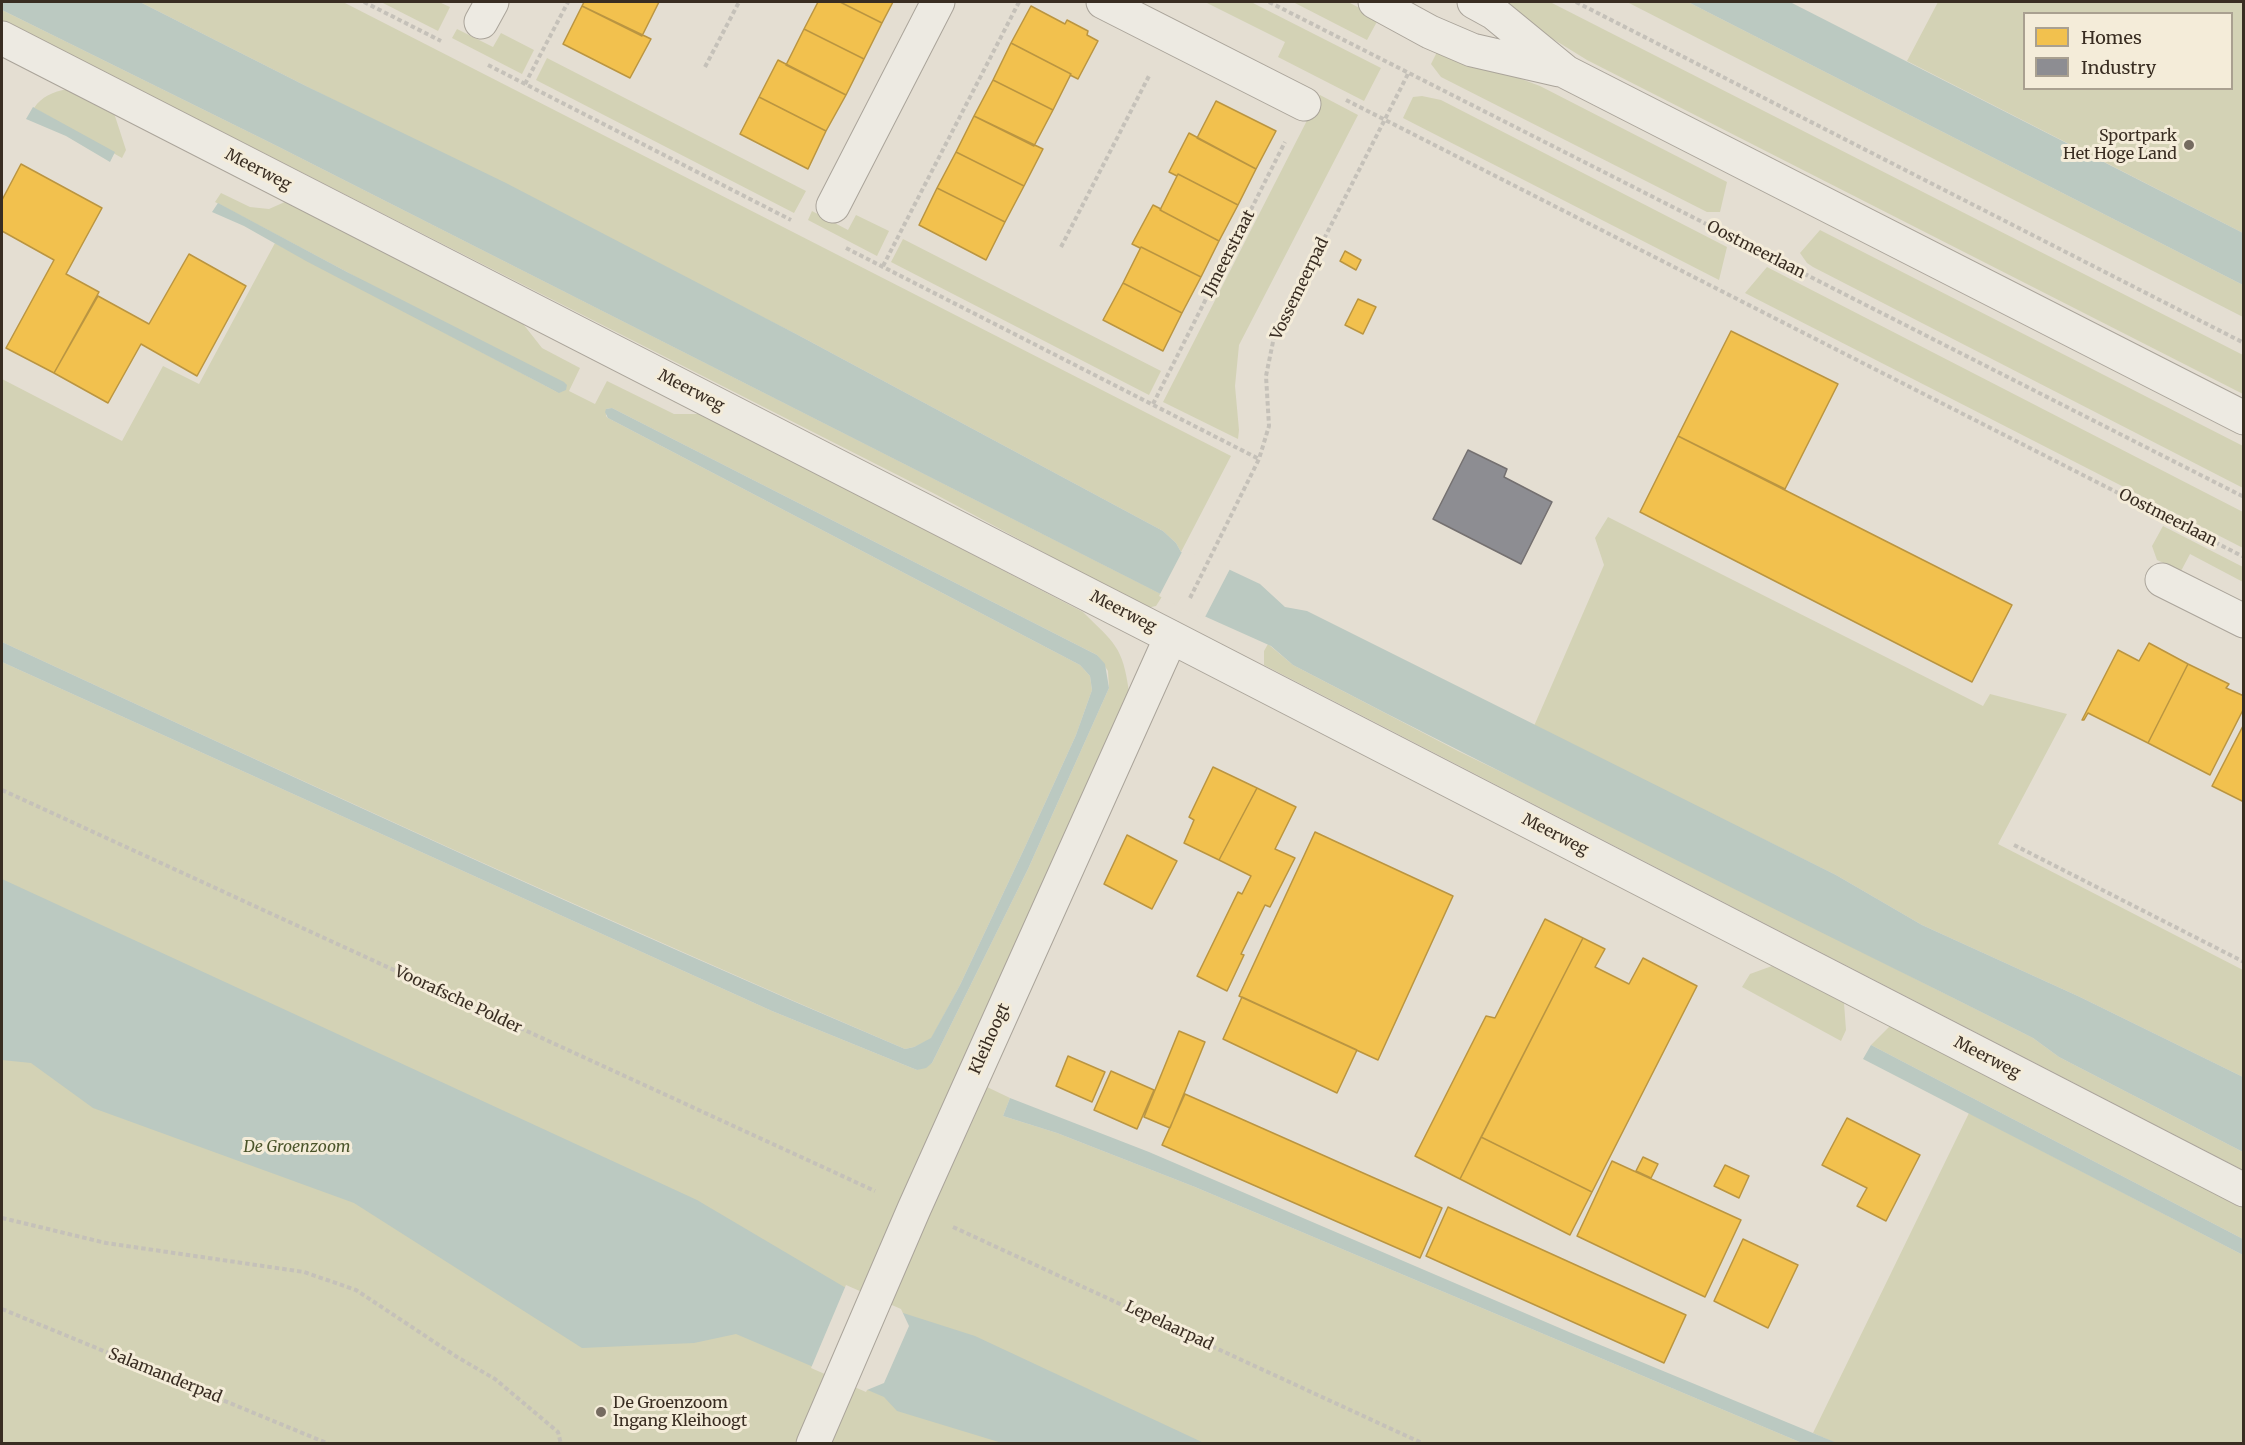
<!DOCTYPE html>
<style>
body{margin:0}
#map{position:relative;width:2245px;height:1445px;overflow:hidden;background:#e4ded2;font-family:Merriweather,serif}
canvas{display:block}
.frame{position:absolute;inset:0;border:3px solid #392d22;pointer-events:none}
.legend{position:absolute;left:2023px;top:12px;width:210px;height:78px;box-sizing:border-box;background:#f4ecd9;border:2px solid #a9a090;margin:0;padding:8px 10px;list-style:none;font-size:18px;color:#392d22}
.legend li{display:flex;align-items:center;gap:12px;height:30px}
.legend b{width:30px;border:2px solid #a9a090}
</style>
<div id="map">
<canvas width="2245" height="1445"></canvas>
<div class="frame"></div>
<ul class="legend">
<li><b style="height:16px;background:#f2c14e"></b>Homes</li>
<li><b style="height:16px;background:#8d8d92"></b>Industry</li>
</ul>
</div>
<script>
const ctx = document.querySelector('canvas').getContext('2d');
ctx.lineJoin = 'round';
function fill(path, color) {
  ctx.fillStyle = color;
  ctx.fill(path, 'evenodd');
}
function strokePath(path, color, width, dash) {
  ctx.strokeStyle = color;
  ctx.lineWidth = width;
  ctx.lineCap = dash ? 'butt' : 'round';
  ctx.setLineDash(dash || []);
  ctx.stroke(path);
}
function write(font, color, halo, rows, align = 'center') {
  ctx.font = font + ' Merriweather,serif';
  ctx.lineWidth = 6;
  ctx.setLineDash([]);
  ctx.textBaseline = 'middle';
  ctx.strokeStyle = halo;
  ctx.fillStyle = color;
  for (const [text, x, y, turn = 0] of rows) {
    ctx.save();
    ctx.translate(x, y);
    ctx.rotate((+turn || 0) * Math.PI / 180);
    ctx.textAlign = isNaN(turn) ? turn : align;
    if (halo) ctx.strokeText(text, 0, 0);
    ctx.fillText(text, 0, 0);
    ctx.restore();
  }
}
const green = new Path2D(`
 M140,2H343L1231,456L1181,552L1176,543L1163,531L798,335Z
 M381,2H439L450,7L438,31Z
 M1205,2H1251L1381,68L1364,101L1278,57L1285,42Z
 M1293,2H1348L1379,18L1367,40Z
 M1501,2H1550L2243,355V394L1587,60L1540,31Z
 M1627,2H1688L2243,285V317Z
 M1938,2H2243V233L1907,61ZM2024,14H2232V88H2024Z
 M2,10L275,145L1163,595L1156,606L1147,608L933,493L2,20Z
 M457,29L493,47L501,33L534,50L522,74L452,38Z
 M1439,48L1540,86L1727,182L1720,212H1707L1441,77L1431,64Z
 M547,58L806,191L794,213L536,80Z
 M67,89L114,113L126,150L122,158L34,108C42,96 53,92 67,89Z
 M1320,95L1358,115L1239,345L1235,386L1239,430L1238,439L1163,402Z
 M1422,96L1441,100L1727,247L1719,280L1403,118L1413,97Z
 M221,193L250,207L269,209L287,201L520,320L542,348L580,368L569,391L595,404L607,381L674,414H702L1083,612C1114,643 1123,646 1129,692L942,1107L973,1120L987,1087L1010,1098L1003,1116L1057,1133L1195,1187L1802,1443H2V662L772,1011L917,1070L932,1063L1028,869L1109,688L1108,671L1097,655L612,408L606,409V416L608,418L1080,665L1090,676L1092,690L1076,735L1025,847L960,985L931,1039L914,1047L905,1049C602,919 301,781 2,642V379L122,441L163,366L199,384L275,243L559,393L347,272L215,202Z
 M812,211L848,230L856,215L889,231L877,256L808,220Z
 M1820,230L2243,446V488L1813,267L1807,263L1800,253Z
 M903,239L1161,371L1149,395L891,262Z
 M1767,267L2243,512V548L1745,293Z
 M1608,517L1983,706L1990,694L2067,714L1998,844L2243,970V1077L2080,997L1922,925L1836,875L1534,726L1604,565L1595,538Z
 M2163,526L2243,567V582L2190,554L2181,571L2157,560L2152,546Z
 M1268,644L1293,665L1458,751L1590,815L2033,1038L2059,1057L2243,1152V1170L1264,665V651Z
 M1772,966L1844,1003L1846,1030L1841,1041L1742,987L1750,974Z
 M1890,1026L2243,1207V1239L1871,1045Z
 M1969,1113L2243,1255V1443L1838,1444L1813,1433Z`);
const water = new Path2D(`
 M2,2H140L306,86L506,183L798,335L1163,531L1176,543L1181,552L1226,568L1260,584L1285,607L1307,611L1836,875L1922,925L2080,997L2243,1077V1152L2059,1057L2033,1038C1786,914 1538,793 1293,665L1271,646L1204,616L275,145L2,10Z
 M1688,2H1790L2243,233V285Z
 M33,107L115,152L110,162L66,136L26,119Z
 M218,203L347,272L564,382L567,385L566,390L559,393L306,261L244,226L212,212Z
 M612,408L1091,652L1097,655L1105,664L1109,688L1028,869L932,1063L926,1068L917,1070L772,1011L2,662V642C301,781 601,920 905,1049L914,1047L931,1038L960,985L1025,847L1076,735L1092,690L1090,676L1080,665L608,418L605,412L606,409Z
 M2,879L697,1200L846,1288L900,1312L975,1336L1204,1443H1002L897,1411L884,1397L736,1334L694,1343L582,1348L354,1203L93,1108L31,1063L2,1060Z
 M1871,1045L2243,1239V1255L1863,1059Z
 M1010,1098L1149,1152L1569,1332L1837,1443H1802L1195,1187L1057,1133L1003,1116Z`);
const pier = new Path2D(`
 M1183,550L1231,567L1204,619L1159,596Z
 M846,1285L901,1309L909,1326L884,1383L867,1390L866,1392L811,1368Z`);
const homes = new Path2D(`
 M584,2H659L642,36L582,6Z
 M818,2H840L882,23L864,59L804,29Z
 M840,2H893L882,23Z
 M582,6L651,39L630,78L563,44Z
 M1031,6L1065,24L1067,20L1088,31L1087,35L1098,41L1078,79L1070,75L1071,74L1011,43Z
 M804,29L864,59L846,95L786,65Z
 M1011,43L1071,74L1053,110L993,80Z
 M778,60L846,95L826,131L759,97Z
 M993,80L1053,110L1034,146L974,116Z
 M759,97L826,131L808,169L740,134Z
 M1216,101L1276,131L1256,169L1197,138Z
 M974,116L1043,149L1024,186L956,152Z
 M1189,133L1256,169L1238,205L1178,174L1177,176L1169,172Z
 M956,152L1024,186L1005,222L937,188Z
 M21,164L102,208L66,274L99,292L54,373L6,348L54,260L2,231V200Z
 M1178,174L1238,205L1219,241L1160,210Z
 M937,188L1005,222L986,260L919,225Z
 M1153,205L1161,209L1160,210L1219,241L1201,277L1141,247L1140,248L1132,244Z
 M1141,247L1201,277L1182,313L1123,283Z
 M1345,251L1361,260L1356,270L1340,261Z
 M189,254L246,286L197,376L141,344L108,403L54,373L98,296L149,324Z
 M1123,283L1182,313L1163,351L1103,320Z
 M1358,299L1376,307L1363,334L1345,325Z
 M1731,331L1838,384L1785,489L1678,436Z
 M1678,436L2012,605L1972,682L1640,512Z
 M2149,643L2188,664L2148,743L2088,713L2084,720H2082L2118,650L2139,661Z
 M2188,664L2229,684L2226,688L2244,696V708L2210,775L2148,743Z
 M2244,724V802L2212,786Z
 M1213,767L1257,788L1219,860L1184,843L1194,820L1189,817Z
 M1257,788L1296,807L1275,849L1295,858L1270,907L1265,905L1241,954L1244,955L1227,991L1197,976L1238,892L1242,894L1251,876L1219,860Z
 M1315,832L1453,896L1378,1060L1239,996Z
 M1127,835L1177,861L1152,909L1104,884Z
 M1545,919L1583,938L1460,1179L1415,1156L1486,1016L1495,1018Z
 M1583,938L1605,949L1595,967L1629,984L1643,958L1697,986L1592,1192L1481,1137Z
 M1242,997L1357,1050L1337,1093L1223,1039Z
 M1179,1031L1205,1042L1170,1128L1144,1117Z
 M1068,1056L1105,1072L1092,1102L1056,1086Z
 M1111,1071L1154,1090L1137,1129L1094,1110Z
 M1185,1094L1442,1208L1420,1258L1162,1145Z
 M1847,1118L1920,1155L1886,1221L1857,1206L1867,1188L1822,1165Z
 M1481,1137L1592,1192L1570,1235L1460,1179Z
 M1643,1157L1658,1164L1651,1178L1636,1171Z
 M1612,1161L1741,1220L1705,1297L1577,1236Z
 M1725,1165L1749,1176L1739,1198L1714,1186Z
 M1448,1207L1686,1315L1664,1363L1426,1256Z
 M1743,1239L1798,1265L1768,1328L1714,1301Z`);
const industry = new Path2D(`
 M1468,450L1507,469L1504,477L1552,502L1521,564L1433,519Z`);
const path = new Path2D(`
 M364,2L441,41
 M1269,2L2244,497
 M1576,2L2244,343
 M488,65L791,220
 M705,67L739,2
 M525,84L568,2
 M1346,100L2244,557
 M1061,247L1150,74
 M846,248L1259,459
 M883,266L1019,2
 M1153,404L1285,142
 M1190,598L1259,459L1269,426L1266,376L1274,337L1409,72
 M2,790L875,1191
 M2014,845L2244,962
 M2,1218L106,1243L304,1272L356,1290L457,1357L495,1379L558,1432L561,1444
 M953,1227L1424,1444
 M2,1309L329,1444`);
const minor = new Path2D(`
 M1103,2L1304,104
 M1375,2L1430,32L1472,50L1559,70
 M1474,2L1494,13L1566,72L2244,418
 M481,22L492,2
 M2,38L1171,637L2244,1190
 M833,206L938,2
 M2162,580L2244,621
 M813,1444L914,1209L1171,637`);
const markers = [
 [2189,145,6,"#756b60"],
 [601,1412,6,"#756b60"]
];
const poiNames = [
 ["Sportpark",2177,136],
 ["Het Hoge Land",2177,154],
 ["De Groenzoom",613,1403,"left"],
 ["Ingang Kleihoogt",613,1421,"left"]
];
const streetNames = [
 ["Meerweg",258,170,27],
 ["Oostmeerlaan",1756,250,27],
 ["IJmeerstraat",1229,254,-63],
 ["Vossemeerpad",1300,289,-64],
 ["Meerweg",691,391,27],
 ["Oostmeerlaan",2168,518,27],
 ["Meerweg",1123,612,27],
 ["Meerweg",1555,835,27],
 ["Voorafsche Polder",458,1000,25],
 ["Kleihoogt",990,1039,-66],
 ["Meerweg",1987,1058,27],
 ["Lepelaarpad",1169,1326,25],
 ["Salamanderpad",165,1376,22]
];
const parkNames = [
 ["De Groenzoom",297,1147]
];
fill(green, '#d3d2b5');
fill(water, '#bbc9c1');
fill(pier, '#e4ded2');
fill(homes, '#f2c14e');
strokePath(homes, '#ba9541', 1.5);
fill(industry, '#8d8d92');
strokePath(industry, '#747070', 1.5);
strokePath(minor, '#aaa49a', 35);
strokePath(path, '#c5c1b9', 4, [4.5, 3]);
strokePath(minor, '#edeae2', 33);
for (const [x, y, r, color] of markers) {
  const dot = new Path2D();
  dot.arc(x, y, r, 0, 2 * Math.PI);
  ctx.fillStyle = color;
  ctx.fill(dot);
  strokePath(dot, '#f4ecd9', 2);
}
write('16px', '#392d22', '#f4ecd9', poiNames, 'right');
write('16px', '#392d22', '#f4ecd9', streetNames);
write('italic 16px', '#4a542a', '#f4ecd9', parkNames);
</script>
